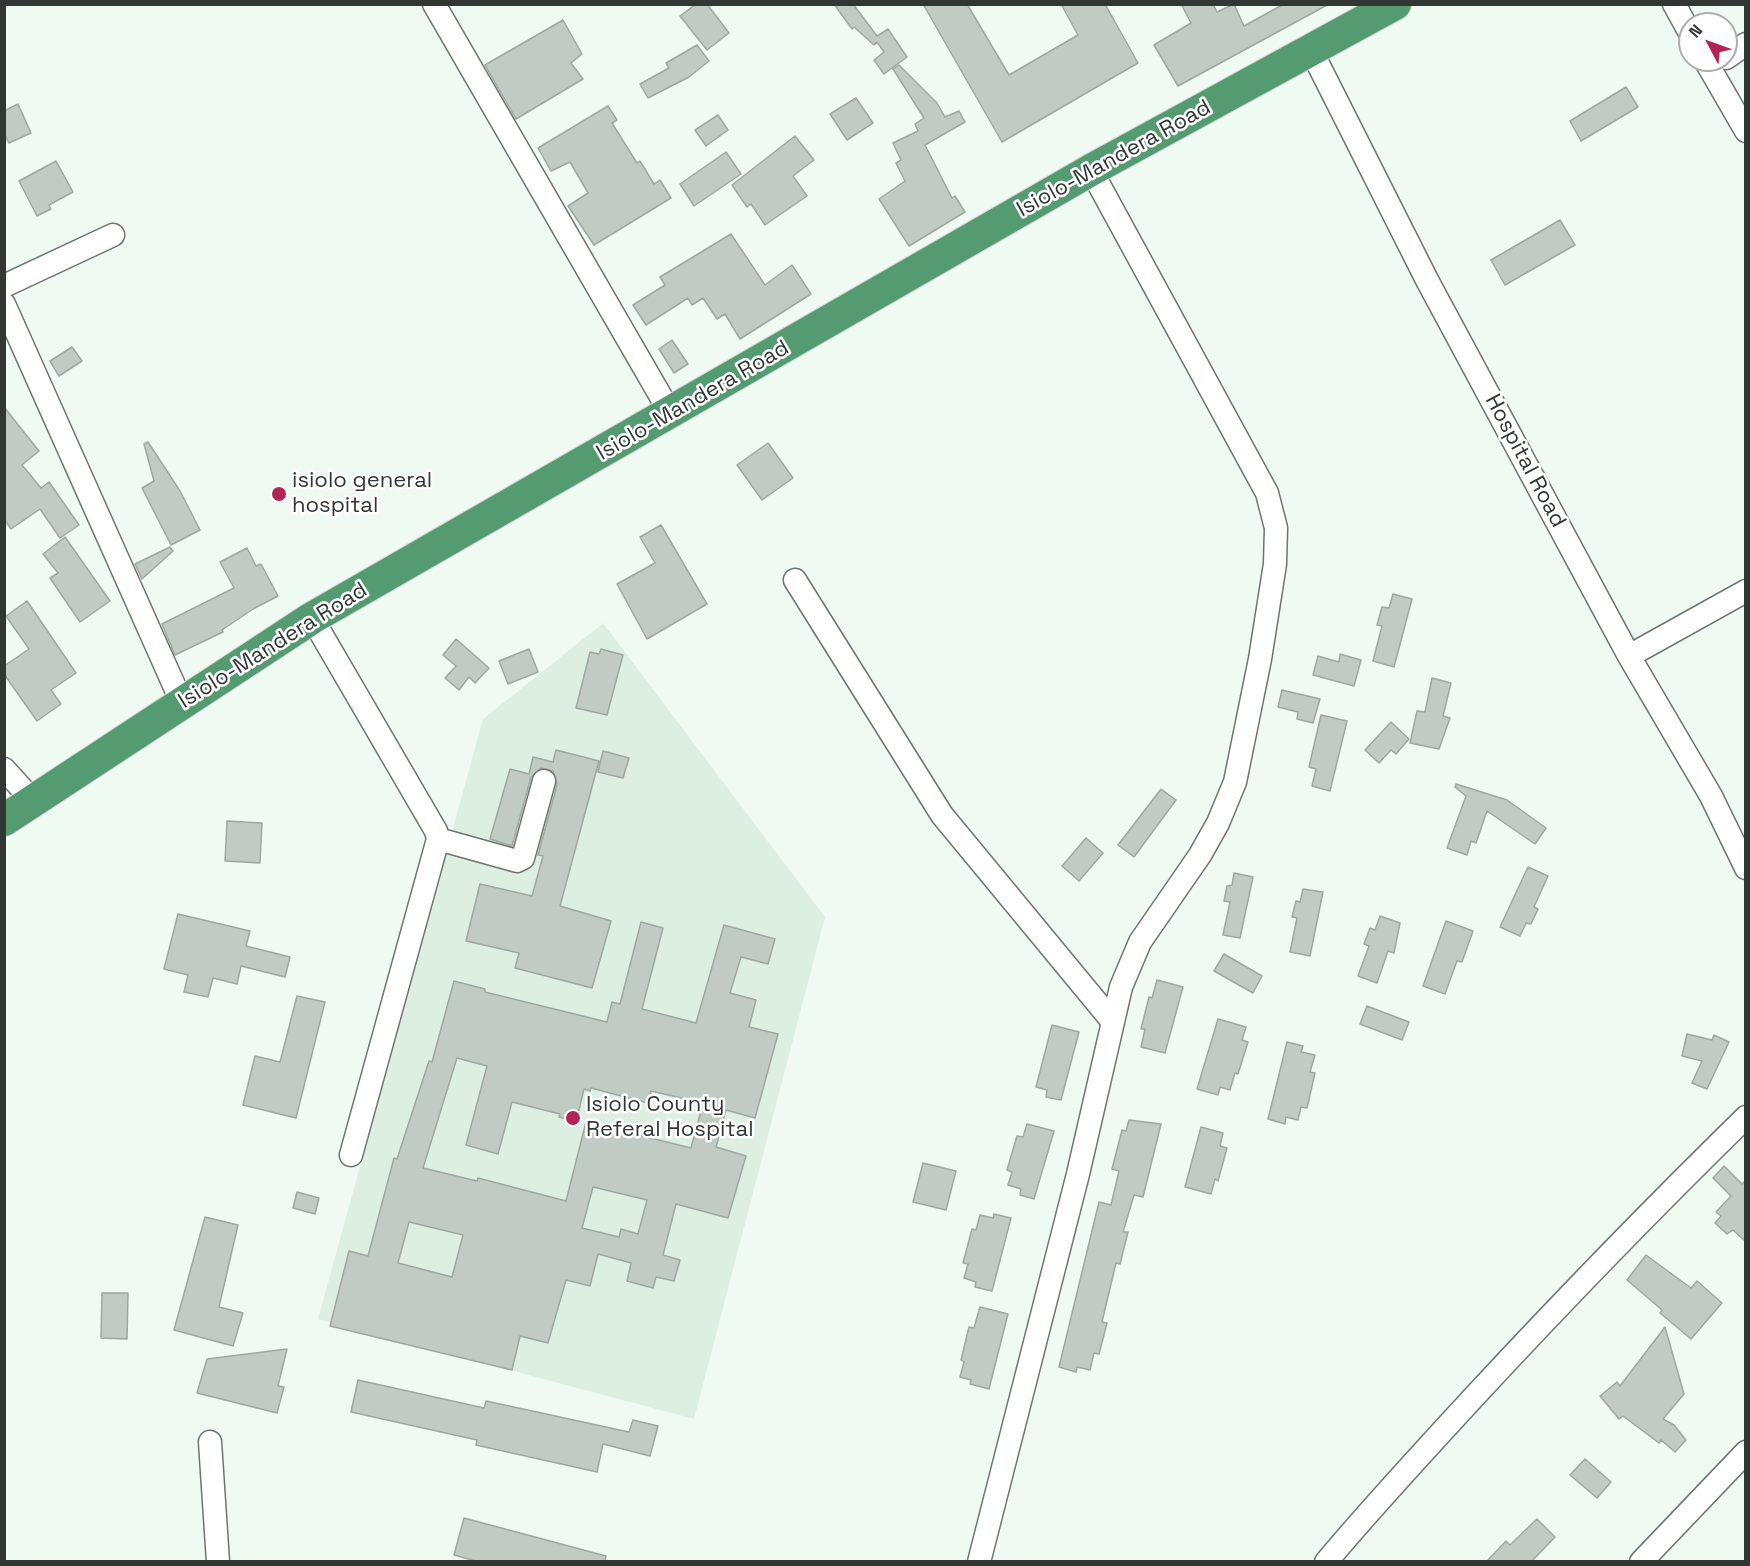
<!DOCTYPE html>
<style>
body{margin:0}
#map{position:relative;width:1750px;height:1566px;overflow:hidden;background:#effaf2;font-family:"Space Grotesk",sans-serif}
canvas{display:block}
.frame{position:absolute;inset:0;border:6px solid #333734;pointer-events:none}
.north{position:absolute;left:1678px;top:12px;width:60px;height:60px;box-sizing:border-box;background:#fff;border:2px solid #adafae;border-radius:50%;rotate:311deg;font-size:16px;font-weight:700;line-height:24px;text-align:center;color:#333734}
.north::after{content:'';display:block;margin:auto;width:21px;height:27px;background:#b32354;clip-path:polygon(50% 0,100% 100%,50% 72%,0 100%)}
</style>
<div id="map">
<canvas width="1750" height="1566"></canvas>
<div class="frame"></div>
<div class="north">N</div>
</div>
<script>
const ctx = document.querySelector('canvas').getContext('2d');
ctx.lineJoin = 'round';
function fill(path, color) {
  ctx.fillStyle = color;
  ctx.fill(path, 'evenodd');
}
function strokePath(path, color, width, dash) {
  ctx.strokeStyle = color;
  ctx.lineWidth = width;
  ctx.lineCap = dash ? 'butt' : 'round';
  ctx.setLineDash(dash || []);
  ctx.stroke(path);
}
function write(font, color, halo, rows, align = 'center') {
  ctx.font = font + ' "Space Grotesk",sans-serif';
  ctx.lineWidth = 5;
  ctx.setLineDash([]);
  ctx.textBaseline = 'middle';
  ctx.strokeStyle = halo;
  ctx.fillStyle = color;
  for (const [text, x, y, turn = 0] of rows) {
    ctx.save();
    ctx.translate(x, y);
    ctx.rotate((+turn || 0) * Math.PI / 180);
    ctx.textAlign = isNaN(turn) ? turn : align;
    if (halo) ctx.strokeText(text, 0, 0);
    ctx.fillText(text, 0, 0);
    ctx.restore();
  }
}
const built = new Path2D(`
 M603,623L825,917L694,1419L318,1319L483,719Z`);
const building = new Path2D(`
 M696,4H707L729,33L707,50L680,16Z
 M834,4H853L877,36L888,29L907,57L884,74L874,60L884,52L877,42L874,45L854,27L852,29Z
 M923,4H967L1009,75L1078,35L1061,4H1105L1138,63L1002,142Z
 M1181,4H1213L1217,12L1234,4L1244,26L1284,4H1329L1178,86L1154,45L1191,23Z
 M563,20L582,54L571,63L583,79L516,119L485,65Z
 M697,45L709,61L689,77L648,98L640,84L669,68L666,63Z
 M899,65L937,103L945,117L959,111L965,122L925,145L952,198L955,196L965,212L909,246L879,199L905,181L896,163L901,160L893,143L918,131L915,124L924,118L893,69Z
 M1626,87L1638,107L1581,141L1570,121Z
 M856,98L873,123L847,140L830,114Z
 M18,104L31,133L9,143L4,134V111Z
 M608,106L617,120L612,123L637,163L640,161L654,184L660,180L671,198L594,245L568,206L588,193L570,162L551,171L538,148Z
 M718,115L728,130L706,146L695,130Z
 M795,136L814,160L793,176L807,196L765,225L751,204L747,207L732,185Z
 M726,152L741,174L694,206L680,184Z
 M56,161L73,192L49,205L51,209L37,216L19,181Z
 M1560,220L1575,245L1505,285L1491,260Z
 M731,234L765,285L792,265L811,294L740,339L725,314L717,319L703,298L692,305L688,298L646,325L633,305L665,285L660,277Z
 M672,340L688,364L674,373L659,349Z
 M72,347L82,361L59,376L50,361Z
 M4,407L39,451L22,465L41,488L49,482L79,525L60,538L40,509L11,529L4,519Z
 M148,442L180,491L200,530L171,545L142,488L154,481L144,444Z
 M768,443L793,478L762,500L737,465Z
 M661,525L707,604L647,639L617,584L655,563L640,537Z
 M65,537L110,601L80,622L50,578L58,573L43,554Z
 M170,547L173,551L142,579L135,564Z
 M247,548L256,566L261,564L278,596L253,609L222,630L223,632L175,655L162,624L234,588L220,562Z
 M1393,594L1412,599L1394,667L1373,661L1382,626L1377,625L1382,607L1389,608Z
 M27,601L76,673L51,690L61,704L37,721L4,674V666L29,649L6,616Z
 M456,639L489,668L475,683L469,677L459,690L445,678L456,666L443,655Z
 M529,649L538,672L508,684L499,661Z
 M601,649L623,655L607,715L576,708L590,652L599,654Z
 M1340,654L1361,660L1354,686L1313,675L1318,656L1339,662Z
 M1432,678L1451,683L1443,716L1450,718L1439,749L1410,743L1417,711L1425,712Z
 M1282,690L1320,699L1313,723L1297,719L1298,712L1278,707Z
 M1321,715L1347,721L1330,791L1312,786L1316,769L1309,767Z
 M1391,722L1409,739L1396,754L1391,750L1379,763L1365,750Z
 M556,750L599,761L560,906L611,921L592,988L515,968L519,953L466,941L480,884L532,896L543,856L538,855L557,785L553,771L541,768L531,777L512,846L490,839L510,769L529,774L533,757L553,762Z
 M603,751L629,758L623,778L598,772Z
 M1456,784L1507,800L1546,828L1535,844L1487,811L1476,843L1471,841L1467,855L1447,848L1466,796L1455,787Z
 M1161,789L1176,800L1134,857L1118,845Z
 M227,821L262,823L260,863L225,861Z
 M1086,838L1103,853L1079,881L1062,866Z
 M1528,867L1548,876L1534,907L1538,909L1531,924L1526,923L1520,936L1500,927Z
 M1234,873L1253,877L1240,938L1223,935L1230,902L1224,901L1227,886L1232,885Z
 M1303,889L1323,892L1310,956L1290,952L1297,918L1292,917L1296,901L1300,902Z
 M178,914L250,931L246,946L290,957L285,977L241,966L237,984L213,978L208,997L184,992L188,975L164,969Z
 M1380,916L1400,923L1394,953L1388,951L1377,983L1358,976L1369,946L1364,944L1370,928L1375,930Z
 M1446,921L1473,931L1462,962L1457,961L1445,994L1423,986Z
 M641,922L663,928L642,1009L696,1023L724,925L775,939L768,964L741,957L730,993L756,1000L749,1027L778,1034L755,1118L726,1110L716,1147L746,1156L728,1218L676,1204L663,1255L680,1260L674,1281L656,1277L653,1288L627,1281L631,1263L598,1254L590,1286L566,1280L548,1343L520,1336L512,1370L330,1326L349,1251L368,1256L394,1158L397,1159L429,1061L432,1062L454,981L485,989V992L607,1022L612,1002L620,1004ZM457,1058L487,1066L466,1145L498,1154L512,1102L560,1114L559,1117L576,1122L584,1089L590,1091L591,1088L648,1103L651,1091L703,1103L691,1148L586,1122L566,1201L478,1178L477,1181L423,1168ZM593,1187L647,1200L638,1234L621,1229L619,1237L582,1228ZM409,1222L463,1235L452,1277L398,1263Z
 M1224,954L1262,976L1253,993L1214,971Z
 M1157,980L1183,987L1165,1053L1141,1047L1145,1029H1141L1149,997L1152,998Z
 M297,996L325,1002L296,1118L243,1105L255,1056L280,1062Z
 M1367,1006L1409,1022L1402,1040L1360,1024Z
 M1218,1019L1246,1027L1242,1040L1248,1042L1238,1074L1235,1073L1230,1090L1220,1087L1218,1095L1197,1089Z
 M1052,1025L1079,1032L1061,1100L1046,1097L1047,1090L1036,1087Z
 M1687,1034L1712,1040L1714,1035L1729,1042L1707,1089L1692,1083L1702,1061L1682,1056Z
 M1287,1042L1303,1046L1301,1052L1315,1055L1310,1072L1315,1073L1307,1108L1301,1107L1298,1120L1286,1117L1285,1124L1268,1119Z
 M1129,1120L1161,1124L1143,1197L1134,1195L1123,1232H1128L1120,1264L1116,1263L1102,1322L1107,1323L1099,1354L1094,1353L1090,1370L1077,1367L1076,1372L1059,1367L1099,1202L1111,1205L1119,1171L1112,1169L1122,1130L1126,1131Z
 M1027,1124L1054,1131L1034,1199L1020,1195L1021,1189L1008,1185L1012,1172L1007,1170L1017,1136L1023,1137Z
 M1201,1127L1223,1133L1220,1146L1227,1148L1218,1181L1215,1179L1211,1194L1185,1187Z
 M923,1163L956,1171L946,1210L913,1202Z
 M1724,1166L1742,1184L1746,1180V1242L1733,1230L1727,1234L1715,1223L1721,1216L1716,1212L1731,1196L1713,1178Z
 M297,1192L319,1198L315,1214L293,1208Z
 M994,1214L1011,1218L992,1291L975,1287L976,1282L964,1278L968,1264L963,1263L972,1229L976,1230L980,1215L993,1218Z
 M205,1217L238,1225L219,1307L243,1313L233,1346L174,1330Z
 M1646,1255L1691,1288L1697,1281L1722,1303L1691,1339L1660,1313L1662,1310L1627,1280Z
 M102,1293H128L127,1339L101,1338Z
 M980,1307L1008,1314L989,1389L970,1384L971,1380L960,1377L964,1362L961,1360L969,1327L974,1328Z
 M1665,1327L1684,1394L1663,1419L1674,1425L1686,1440L1675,1452L1661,1440L1659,1443L1623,1416L1619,1419L1600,1396L1617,1382L1620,1386Z
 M287,1349L278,1386L284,1387L277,1413L197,1393L207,1359Z
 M358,1380L484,1408L486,1401L629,1432L633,1420L658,1426L650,1456L603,1444L597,1472L476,1445L477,1440L351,1412Z
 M1585,1459L1611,1482L1597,1498L1570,1475Z
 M464,1518L606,1556L605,1562H479L454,1555Z
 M1537,1519L1555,1537L1531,1562H1486L1506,1541L1510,1545Z`);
const minor = new Path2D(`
 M434,4L671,414
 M1674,4L1690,33
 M1311,50L1427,280L1629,656L1711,796L1746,868
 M1726,58L1746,44
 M1705,60L1746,131
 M4,286L113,235
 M4,304L182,703
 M795,580L942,815L1113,1022
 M312,618L436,831L438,839L351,1155
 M1629,656L1746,591
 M4,769L33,801
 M438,839L517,861L523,858L544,781
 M210,1442L218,1562
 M979,1562L1078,1174L1121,987L1140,942L1200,855L1218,823L1235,782L1260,659L1275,564L1276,528L1267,493L1091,170
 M1326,1562C1373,1506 1423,1452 1472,1399C1561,1303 1652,1209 1746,1117
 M1641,1562L1746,1452`);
const highway = new Path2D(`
 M4,820L312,618L1091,170L1395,4`);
const markers = [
 [279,494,8,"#b32354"],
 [573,1118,8,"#b32354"]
];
const streetNames = [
 ["Isiolo-Mandera Road",1114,159,-29],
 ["Isiolo-Mandera Road",693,401,-30],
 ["Hospital Road",1525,461,62],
 ["Isiolo-Mandera Road",273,646,-32]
];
const poiNames = [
 ["isiolo general",292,481],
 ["hospital",292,506],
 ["Isiolo County",586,1105],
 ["Referal Hospital",586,1130]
];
fill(built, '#ddefe3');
fill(building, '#c0cbc4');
strokePath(building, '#9ea8a1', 1.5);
strokePath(minor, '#6c766f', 25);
strokePath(highway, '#d6d7d6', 34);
strokePath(minor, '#fff', 22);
strokePath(highway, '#549b72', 32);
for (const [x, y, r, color] of markers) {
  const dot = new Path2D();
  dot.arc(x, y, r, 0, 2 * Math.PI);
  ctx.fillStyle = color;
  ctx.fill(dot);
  strokePath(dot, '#fff', 2);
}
write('22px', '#333734', '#fff', streetNames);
write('22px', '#333734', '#fff', poiNames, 'left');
</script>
